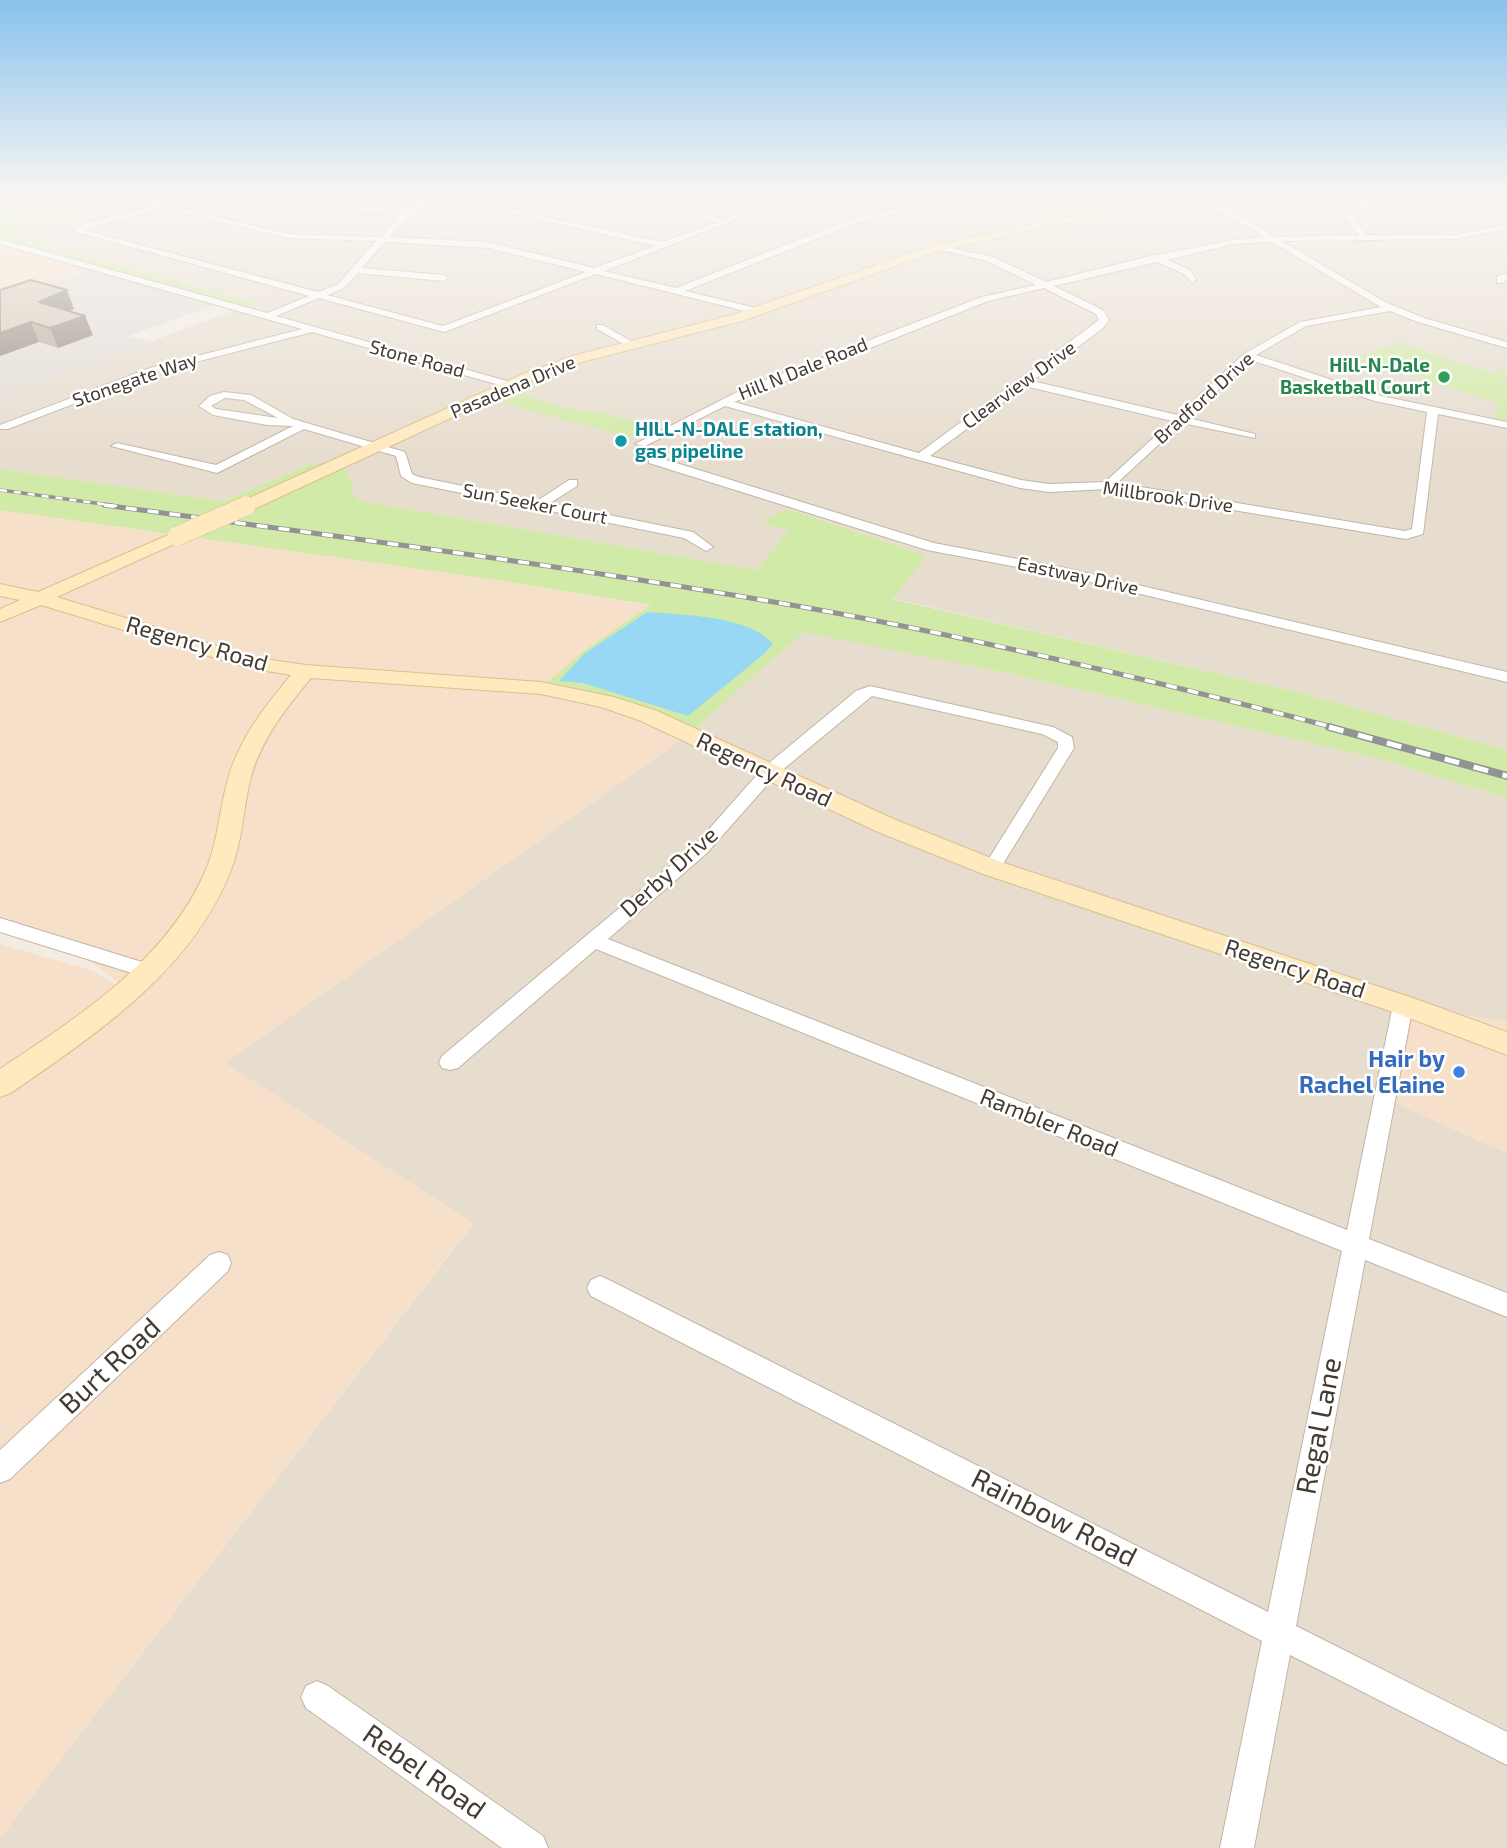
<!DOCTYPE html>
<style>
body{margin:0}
canvas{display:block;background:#f2ece2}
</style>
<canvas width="1507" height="1848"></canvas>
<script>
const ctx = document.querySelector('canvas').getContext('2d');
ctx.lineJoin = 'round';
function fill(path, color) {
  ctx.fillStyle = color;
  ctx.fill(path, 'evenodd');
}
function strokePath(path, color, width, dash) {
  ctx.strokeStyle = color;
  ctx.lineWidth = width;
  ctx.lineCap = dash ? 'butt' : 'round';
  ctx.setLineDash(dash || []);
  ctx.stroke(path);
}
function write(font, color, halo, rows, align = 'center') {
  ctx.font = font + ' "Exo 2",sans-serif';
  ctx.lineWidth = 5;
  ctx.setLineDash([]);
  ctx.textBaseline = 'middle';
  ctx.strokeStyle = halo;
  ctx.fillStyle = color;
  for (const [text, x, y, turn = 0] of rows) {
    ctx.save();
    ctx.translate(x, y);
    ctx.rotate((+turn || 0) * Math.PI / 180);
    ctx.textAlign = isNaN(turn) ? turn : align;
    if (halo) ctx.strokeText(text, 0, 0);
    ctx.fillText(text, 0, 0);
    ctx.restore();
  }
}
const residential = new Path2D(`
 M139,198H1507V750L1298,692L891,598L927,556L790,509L764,525L789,530L757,570L356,500L316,462L223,501L0,469V397L255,303L5,232Z
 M803,631L1002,672L1380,759L1507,798V1022L1403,1005L1384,1098L1507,1153V1848H0V1838L473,1224L225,1063L688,735Z`);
const commercial = new Path2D(`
 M0,240L97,268L35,289L0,295Z
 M0,510L483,578L652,606L586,649L565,692L688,735L225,1063L473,1223L0,1838V944L93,971L140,999L73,948L0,925Z
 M1403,1005L1507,1022V1153L1384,1098Z`);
const industrial = new Path2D(`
 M97,268L219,303L129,336L153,342L0,397V295L35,289Z`);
const green = new Path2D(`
 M0,198H139L6,232L256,303L240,309L0,241Z
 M1400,343L1493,373L1507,365V370L1501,374L1507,376V420L1494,418L1499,404L1353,357Z
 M518,391C533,397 550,405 566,408C585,412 628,414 641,428L630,437L518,408L498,399Z
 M316,462L346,470L356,500L757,570L789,530L763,525L773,515L789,509L927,556L892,599L1298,692L1507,750V798L1379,759L1002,672L803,632L688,735L649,716L541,688L586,649L651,605L483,578L0,510V469L223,501Z`);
const water = new Path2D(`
 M647,612C682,615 749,615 773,644L764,654L688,716L583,683L559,681L585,653Z`);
const stream = new Path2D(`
 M0,211L62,198`);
const street = new Path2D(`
 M284,198H298L344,207L406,209L421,198H429L389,237L488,242L594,268L655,246L444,198H457L663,242L717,222L605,198H619L725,219L781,198H791L604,271L676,288L854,218L950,198H964L859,222L685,291L760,309L762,311L757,314L596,274L444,332L319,298L276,316L514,383V387L510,388L312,332L157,372L8,429H0V425L150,368L302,329L0,244V239L267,313L309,296L73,231L86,223L153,206L147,203L151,201L288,234L381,237L402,213L344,211ZM162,208L288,238L376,241L338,284L318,292L84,230ZM385,242L488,248L586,272L443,326L327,295L344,288L358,273L444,281L448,278L444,275L362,268Z
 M1121,198L1200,203L1231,210L1275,237L1359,235L1343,216L1367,198H1376L1352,216L1367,235H1456L1507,225V229L1456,239L1282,241L1385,302L1424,318L1507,342V348L1418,322L1390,311L1306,326L1256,355L1381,396L1507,422V428L1438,414L1423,534L1406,539L1108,489L1049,492L1020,488L725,406L645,446L635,444L747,387L982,297L1036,285L987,261L938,249V245L993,257L1046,282L1155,255L1234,240L1265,237L1225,214L1200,207ZM1272,242L1381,307L1300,322L1244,354L1178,415L1032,381L1102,329L1109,320L1103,310L1054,286L1157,262L1184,274L1192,283L1196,280L1190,270L1167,260L1234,244ZM1044,288L1096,314L1099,320L919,453L734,402L988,301ZM1251,360L1375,401L1427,412L1412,529L1405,531L1117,483L1182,423L1255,438V434L1188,418ZM1025,386L1172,421L1105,482L1049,484L1021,480L930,456Z
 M1507,274V280L1503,283H1497V276Z
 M597,325H603L638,345L629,347L597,329Z
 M224,392L251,395L293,419L405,452L412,474L419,477L537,501L569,480H577V486L550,503L693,532L713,547L706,551L684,538L412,483L401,476L396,456L304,429L217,473L111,446L117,443L216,465L293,426L267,425L213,415L199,406L210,396ZM225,398L244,400L278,418L216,409L211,406Z
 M649,457H657L934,543L1070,569L1507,672V682L1070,577L927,550L649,463Z
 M870,686L1053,727L1072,737L1074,748L998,872H986L983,868L1058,748V742L1042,734L872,696L775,776L707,853L608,939L1347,1230L1393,1005L1396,1000L1403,997L1410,1000L1413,1005L1369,1239L1507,1293V1317L1365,1260L1296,1626L1507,1732V1765L1290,1655L1254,1848H1220L1262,1641L591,1296L587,1288L591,1280L600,1276L609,1280L1268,1612L1342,1251L596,949L458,1068L450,1070L442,1068L439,1062L442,1056L695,845L763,768L856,691Z
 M0,918L155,966L158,971L155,976L148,978L0,932Z
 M219,1252L228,1255L231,1263L228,1271L10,1479L0,1483V1450L210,1255Z
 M317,1681L328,1686L543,1836L548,1848H502L306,1708L301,1697L306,1686Z`);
const secondary = new Path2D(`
 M1159,198H1178L938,251L742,321L582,362L533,380L252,510H240L237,506L240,502L523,374L572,356L732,315L931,246Z
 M177,531L186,536L183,540L57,597L257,658L306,665L541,682L614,697L657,711L896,820L1001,862L1413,998L1507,1032V1055L1393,1012L983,874L878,832L641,721L601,707L541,694L311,678C286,708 262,738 251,777C243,807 243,840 231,870C192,971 96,1034 11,1093L0,1097V1069C78,1017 166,961 205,872C218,843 219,810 228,779C239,739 265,706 291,675L248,668L41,605L0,622V609L20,600L0,596V584L38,592Z`);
const railFar2 = new Path2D(`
 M0,490L117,506`);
const railFar1 = new Path2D(`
 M104,505C341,537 579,567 814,609C990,641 1163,683 1336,728`);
const rail = new Path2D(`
 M1329,727L1507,776`);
const secondaryBridge = new Path2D(`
 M177,536L246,506`);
const wall = new Path2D(`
 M0,290L74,309L70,311L93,335L58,348L39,342L0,356Z`);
const shadedWall = new Path2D(`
 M67,290L74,309L47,321L39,302Z
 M85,316L93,335L58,348L50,328Z
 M31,322L39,342L0,356V333Z`);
const building = new Path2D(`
 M31,280L67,290L39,302L85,316L50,328L31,322L0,333V290Z`);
const markers = [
 [1444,377,7,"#2e9e5b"],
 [621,441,7,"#0f9aa8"],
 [1459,1072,7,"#3f7fe0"]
];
const farStreetnames = [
 ["Stone Road",417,359,15],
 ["Hill N Dale Road",803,369,-22],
 ["Stonegate Way",135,380,-19],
 ["Clearview Drive",1019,385,-36],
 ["Pasadena Drive",513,387,-23],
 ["Bradford Drive",1204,398,-42],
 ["Millbrook Drive",1168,497,8],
 ["Sun Seeker Court",535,504,11],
 ["Eastway Drive",1078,576,12]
];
const farLeisurenames = [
 ["Hill-N-Dale",1430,366],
 ["Basketball Court",1430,388]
];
const farCulturenames = [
 ["HILL-N-DALE station,",635,430],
 ["gas pipeline",635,452]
];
const streetNames = [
 ["Regency Road",197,644,16],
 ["Regency Road",764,770,25],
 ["Derby Drive",669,872,-42],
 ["Regency Road",1295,969,18],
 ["Rambler Road",1049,1123,22]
];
const shopNames = [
 ["Hair by",1445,1059],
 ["Rachel Elaine",1445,1085]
];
const nearStreetnames = [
 ["Burt Road",110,1366,-43],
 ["Regal Lane",1319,1426,-79],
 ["Rainbow Road",1054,1518,27],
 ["Rebel Road",424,1772,35]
];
fill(residential, '#e7ddcf');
fill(commercial, '#f7e0ca');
fill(industrial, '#e4ddd7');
fill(green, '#d2eaa7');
fill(water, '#98d8f4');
strokePath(stream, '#98d8f4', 2.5);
strokePath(street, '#c1b5a7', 2);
strokePath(secondary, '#d9bf90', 2);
fill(street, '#fff');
fill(secondary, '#ffe9bf');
strokePath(railFar2, '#939393', 3.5);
strokePath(railFar1, '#939393', 5);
strokePath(rail, '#939393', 8);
strokePath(railFar2, '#fff', 2.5, [7]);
strokePath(railFar1, '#fff', 3.5, [11]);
strokePath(rail, '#fff', 5, [15]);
strokePath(secondaryBridge, '#d9bf90', 20, []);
strokePath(secondaryBridge, '#ffe9bf', 19);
fill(wall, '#b9ad9f');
fill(shadedWall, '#968d82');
fill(building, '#d7c9b9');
strokePath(building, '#968d82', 2);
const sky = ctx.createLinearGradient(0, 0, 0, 456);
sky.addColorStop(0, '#88c2ed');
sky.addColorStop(0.43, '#f9f6f2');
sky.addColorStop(1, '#f9f6f200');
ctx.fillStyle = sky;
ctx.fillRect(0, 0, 1507, 456);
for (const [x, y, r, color] of markers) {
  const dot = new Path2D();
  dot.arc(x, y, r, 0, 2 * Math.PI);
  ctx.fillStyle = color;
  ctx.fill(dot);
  strokePath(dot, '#fff', 2.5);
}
write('19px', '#443b32', '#fff', farStreetnames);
write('bold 19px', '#27864d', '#fff', farLeisurenames, 'right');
write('bold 19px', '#0d838f', '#fff', farCulturenames, 'left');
write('23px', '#443b32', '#fff', streetNames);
write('bold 23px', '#366cbe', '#fff', shopNames, 'right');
write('28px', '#443b32', '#fff', nearStreetnames);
</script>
